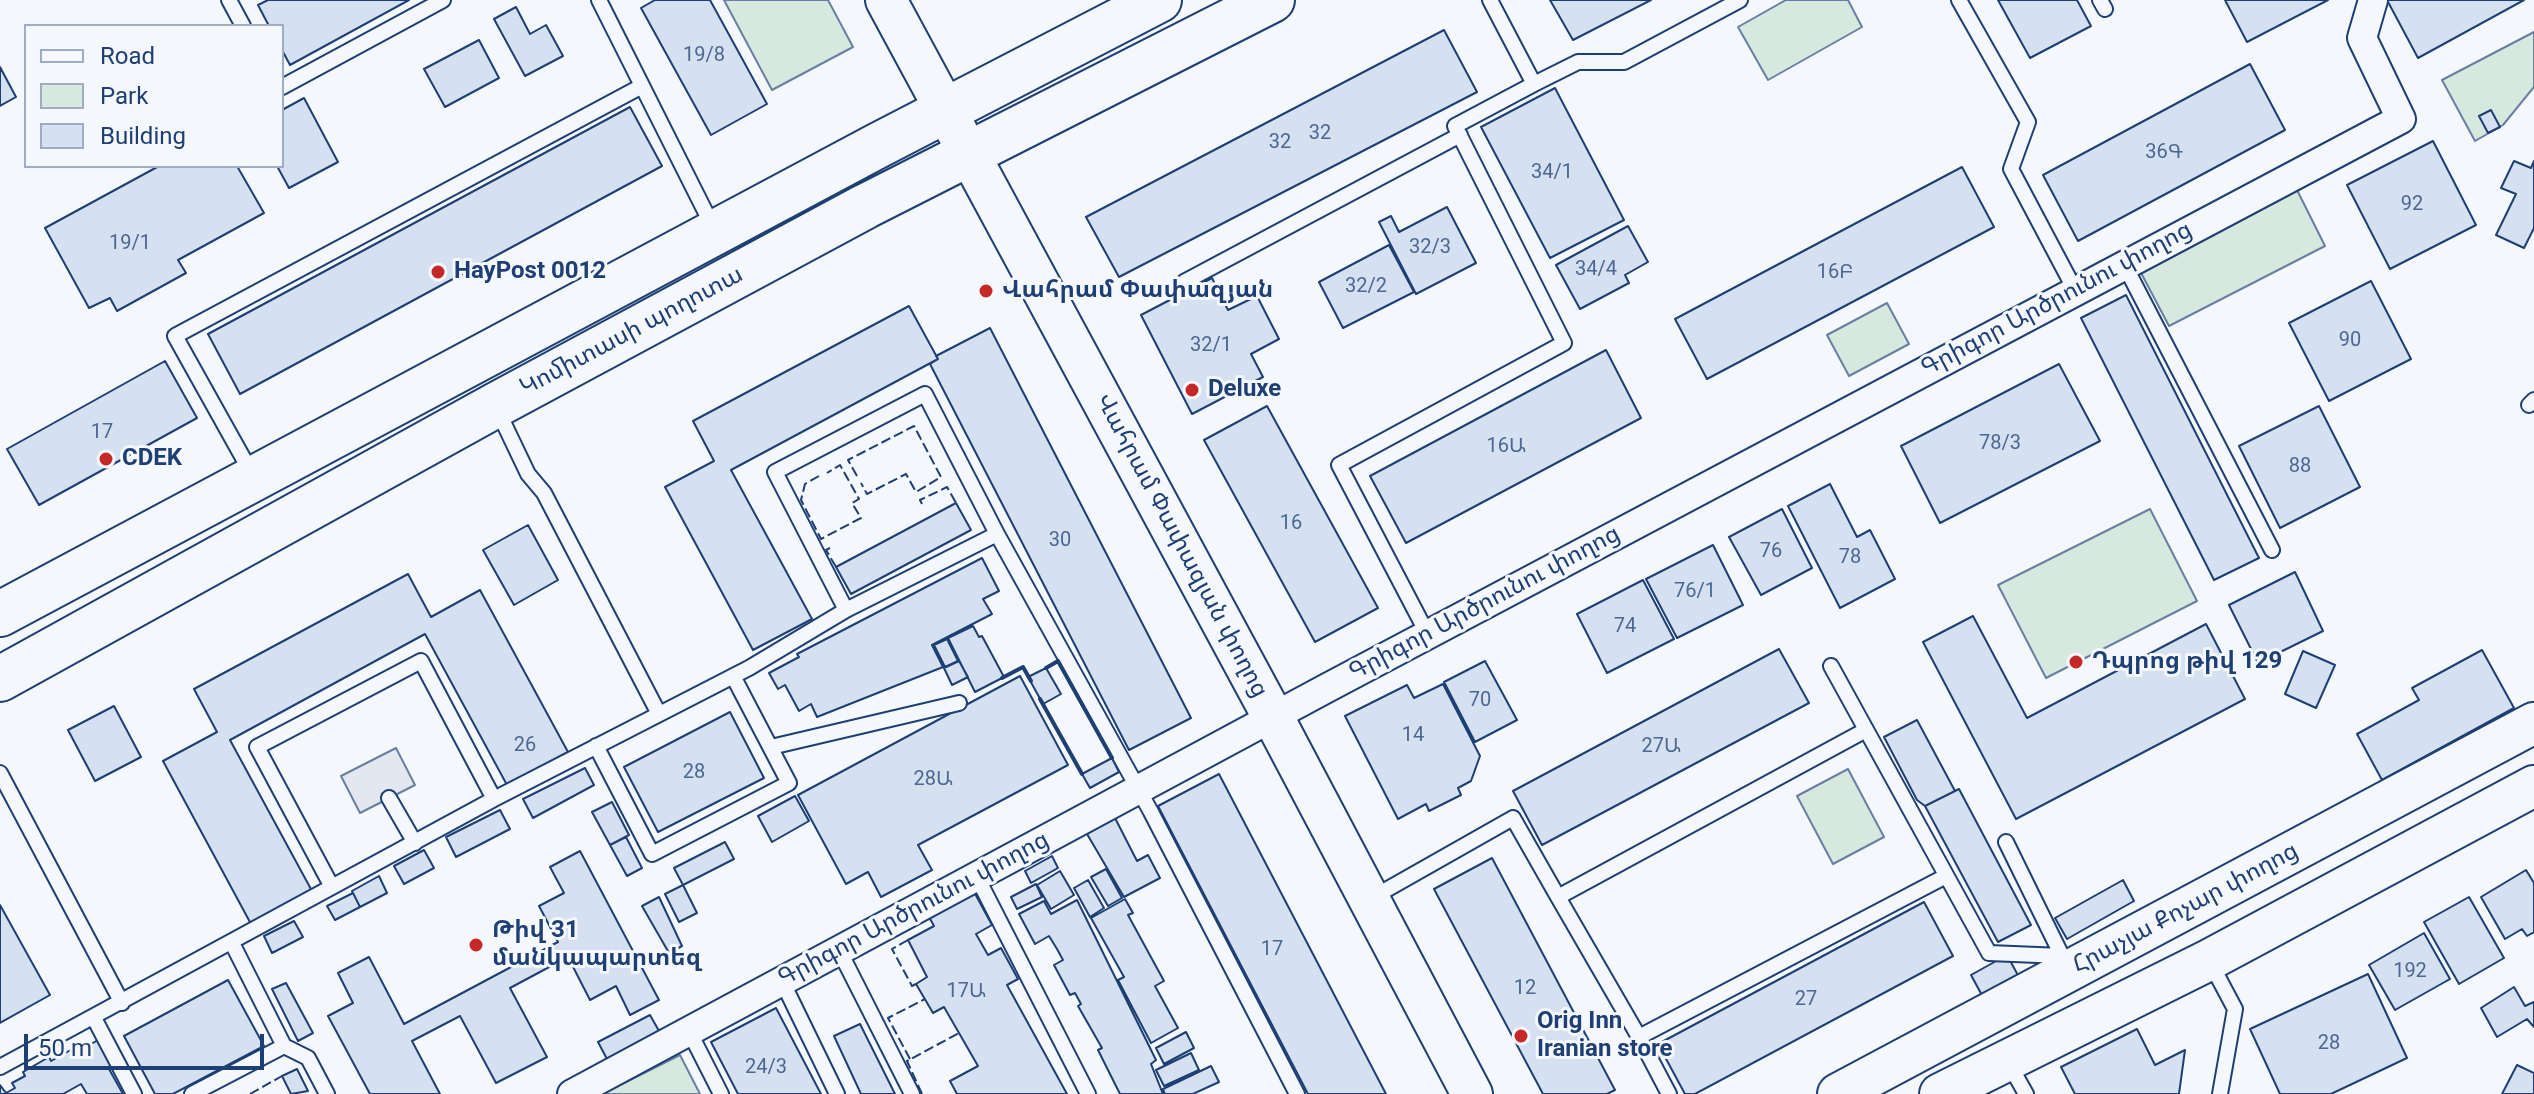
<!DOCTYPE html>
<meta charset="utf-8">
<style>
body{margin:0}
#map{position:relative;width:2534px;height:1094px;overflow:hidden;background:#f4f7fb;font-family:Roboto,sans-serif}
canvas{display:block}
.legend{position:absolute;left:24px;top:24px;width:260px;height:144px;box-sizing:border-box;background:#f4f7fb;border:2px solid #9eadc5;margin:0;padding:10px 14px;list-style:none;font-size:24px;color:#1d3f73}
.legend li{display:flex;align-items:center;gap:16px;height:40px}
.legend b{width:40px;border:2px solid #9eadc5}
.scale{position:absolute;left:24px;top:1034px;width:240px;height:36px;box-sizing:border-box;border:4px solid #1d3f73;border-top:0;padding-left:10px;font-size:24px;line-height:28px;white-space:nowrap;color:#1d3f73;-webkit-text-stroke:6px #f4f7fb;paint-order:stroke}
</style>
<div id="map">
<canvas width="2534" height="1094"></canvas>
<ul class="legend">
<li><b style="height:10px;background:#f4f7fb"></b>Road</li>
<li><b style="height:22px;background:#d7e8df"></b>Park</li>
<li><b style="height:22px;background:#d5e0f0"></b>Building</li>
</ul>
<div class="scale">50 m</div>
</div>
<script>
const ctx = document.querySelector('canvas').getContext('2d');
ctx.lineJoin = 'round';
function fill(path, color) {
  ctx.fillStyle = color;
  ctx.fill(path, 'evenodd');
}
function strokePath(path, color, width, dash) {
  ctx.strokeStyle = color;
  ctx.lineWidth = width;
  ctx.lineCap = dash ? 'butt' : 'round';
  ctx.setLineDash(dash || []);
  ctx.stroke(path);
}
function write(font, color, halo, rows, align = 'center') {
  ctx.font = font + ' Roboto,"Noto Sans Armenian",sans-serif';
  ctx.lineWidth = 6;
  ctx.setLineDash([]);
  ctx.textBaseline = 'middle';
  ctx.strokeStyle = halo;
  ctx.fillStyle = color;
  for (const [text, x, y, turn = 0] of rows) {
    ctx.save();
    ctx.translate(x, y);
    ctx.rotate((+turn || 0) * Math.PI / 180);
    ctx.textAlign = isNaN(turn) ? turn : align;
    if (halo) ctx.strokeText(text, 0, 0);
    ctx.fillText(text, 0, 0);
    ctx.restore();
  }
}
const green = new Path2D(`
 M724,0H828L853,47L772,90Z
 M1786,0H1848L1862,27L1768,80L1738,27Z
 M2534,32V87L2503,125L2475,141L2442,80Z
 M2296,188L2325,246L2169,326L2139,269Z
 M1887,303L1909,344L1849,376L1827,335Z
 M2150,509L2197,601L2046,678L1998,585Z
 M1848,769L1884,837L1833,864L1797,796Z
 M680,1055L700,1094H607L606,1092Z`);
const parking = new Path2D(`
 M396,748L415,785L360,813L341,776Z`);
const building = new Path2D(`
 M268,0H409L290,65L282,50V26H269L258,5Z
 M655,0H710L767,104L711,135L641,8Z
 M1550,0H1651L1573,40Z
 M1998,0H2077L2091,26L2030,58Z
 M2225,0H2328L2247,42Z
 M2387,0H2524L2418,58Z
 M516,7L530,34L546,25L563,56L525,76L494,19Z
 M1444,30L1477,92L1119,277L1086,217Z
 M479,40L499,78L445,107L424,69Z
 M2250,64L2285,130L2078,241L2043,175Z
 M0,67L16,97L0,106Z
 M1555,88L1624,220L1550,258L1481,127Z
 M304,98L338,162L289,188L277,166H282V110Z
 M630,107L662,166L240,394L208,334Z
 M2491,110L2500,127L2488,133L2479,116Z
 M2433,141L2476,225L2390,269L2347,185Z
 M2514,161L2531,168L2534,161V228L2524,248L2496,235L2516,194L2501,188Z
 M159,166H237L264,213L178,260L186,273L117,311L110,298L89,308L45,228Z
 M1962,167L1994,227L1707,379L1675,319Z
 M1447,207L1476,263L1416,294L1379,222L1391,216L1399,232Z
 M1628,226L1648,262L1625,275L1629,283L1580,309L1556,265Z
 M1389,245L1414,292L1343,328L1319,282Z
 M1212,278L1228,310L1257,296L1279,339L1251,354L1263,377L1192,414L1141,315Z
 M2371,281L2411,359L2329,401L2289,323Z
 M2126,295L2259,558L2214,580L2081,318Z
 M909,306L938,359L731,470L812,619L753,650L665,487L714,461L693,421Z
 M990,328L1191,718L1129,750L930,364L938,359L936,356Z
 M1606,350L1641,418L1406,543L1370,476Z
 M165,361L197,418L39,505L7,449Z
 M2059,364L2100,441L1940,523L1901,446Z
 M1267,406L1378,608L1315,642L1204,440Z
 M2319,406L2360,487L2280,528L2239,446Z
 M1830,484L1857,537L1870,530L1895,579L1840,608L1788,506Z
 M956,503L971,530L851,594L836,567Z
 M1782,509L1812,568L1761,595L1729,537Z
 M528,525L558,580L514,605L483,550Z
 M1713,545L1743,605L1677,638L1646,579Z
 M982,558L999,591L983,599L992,614L932,645L943,667L817,717L811,704L799,711L785,685L778,689L769,673L799,657L797,654Z
 M2295,572L2323,631L2258,663L2229,605Z
 M408,574L431,617L480,590L568,752L507,785L425,634L230,740L312,891L251,924L163,761L217,732L194,689Z
 M1643,580L1674,639L1607,673L1577,614Z
 M1973,616L2027,718L2206,624L2245,699L2016,819L1923,642Z
 M973,626L979,637L982,636L1004,677L975,692L948,638Z
 M947,639L958,661L945,667L934,645Z
 M1779,649L1809,703L1542,845L1513,791Z
 M2482,650L2514,708L2382,780L2357,734L2419,700L2412,688Z
 M2303,651L2335,665L2316,708L2285,694Z
 M959,661L968,677L952,685L944,668Z
 M1485,661L1517,720L1475,742L1444,682Z
 M1046,668L1061,694L1043,704L1028,677Z
 M1020,676L1068,765L918,845L932,870L881,897L868,872L846,884L798,795Z
 M1443,684L1480,756L1471,781L1458,788L1461,795L1429,811L1426,804L1398,819L1345,716L1407,685L1414,698Z
 M114,706L141,757L95,781L68,730Z
 M730,712L764,778L658,832L624,767Z
 M1917,720L1955,791L1925,806L1917,800L1884,737Z
 M1112,758L1119,772L1090,788L1082,774Z
 M585,768L594,785L533,818L523,799Z
 M1219,774L1386,1094H1308L1158,806Z
 M1959,789L2031,925L1998,942L1925,806Z
 M795,796L809,821L772,842L758,816Z
 M612,802L629,835L610,845L592,812Z
 M500,810L510,829L456,857L446,837Z
 M1115,818L1137,861L1148,855L1160,878L1124,897L1087,834Z
 M626,837L642,868L627,876L610,845Z
 M725,842L734,859L683,885L674,868Z
 M424,850L434,868L404,884L394,866Z
 M580,851L659,1000L630,1015L616,986L590,1000L568,957L510,988L547,1057L496,1083L460,1016L412,1041L440,1094H370L328,1016L353,1003L338,973L369,957L404,1024L558,942L539,906L564,893L550,867Z
 M1052,856L1058,868L1031,883L1025,871Z
 M1492,858L1615,1090L1607,1094H1543L1434,889Z
 M1106,869L1122,898L1108,906L1091,877Z
 M2526,870L2534,883V932L2527,936L2522,929L2505,939L2481,897Z
 M1060,871L1074,895L1051,909L1037,885Z
 M379,876L387,893L360,907L352,891Z
 M1088,880L1104,908L1090,917L1074,888Z
 M2123,880L2134,901L2067,939L2055,918Z
 M1036,884L1042,897L1017,909L1011,897Z
 M683,885L697,913L679,922L665,894Z
 M973,890L992,925L976,934L988,955L1001,948L1018,979L1007,985L1067,1094H957L950,1081L978,1066L944,1007L933,1013L916,984L927,977L908,940L934,926L928,915Z
 M353,893L360,907L335,920L327,906Z
 M659,897L682,946L669,953L642,906Z
 M2469,897L2504,958L2459,984L2424,922Z
 M1125,899L1133,913L1128,915L1164,981L1155,986L1178,1028L1151,1043L1118,980L1124,977L1091,918Z
 M1077,900L1156,1060L1151,1064L1163,1094H1120L1098,1050L1102,1048L1078,1006L1081,1004L1075,993L1070,995L1054,965L1063,960L1057,949L1049,936L1035,944L1019,914L1044,901L1051,914Z
 M1924,902L1953,956L1695,1094H1685L1658,1044Z
 M0,905L50,995L0,1023Z
 M294,921L303,937L272,953L264,936Z
 M2424,933L2450,979L2395,1010L2369,965Z
 M2007,955L2020,979L1984,999L1971,975Z
 M2368,974L2407,1058L2331,1094H2280L2250,1029Z
 M228,980L264,1046L173,1094H155L124,1036Z
 M286,983L313,1033L298,1041L272,989Z
 M2514,987L2525,1006L2534,1002V1027L2527,1019L2497,1037L2481,1008Z
 M776,1008L821,1094H738L711,1042Z
 M650,1015L659,1031L607,1059L598,1042Z
 M860,1024L895,1094H861L834,1036Z
 M2137,1029L2155,1065L2185,1050L2179,1094H2075L2061,1067Z
 M1186,1032L1194,1048L1164,1064L1156,1048Z
 M98,1040L113,1067L109,1069L123,1094H87L81,1084L63,1094H0V1085L6,1093L15,1088L12,1083L25,1076L23,1072L49,1057L51,1061L83,1043L86,1047Z
 M1191,1053L1199,1070L1164,1086L1156,1070Z
 M2517,1065L2534,1073V1094H2502Z
 M1211,1066L1219,1082L1193,1094H1165L1163,1089Z
 M297,1069L308,1091L291,1094L282,1076Z`);
const lane = new Path2D(`
 M229,0L243,26
 M599,0L714,229
 M1959,0L2028,122L2011,169L2075,290
 M2100,0L2105,9
 M1534,84L1578,62H1624L1740,0
 M282,87L443,0
 M2124,264L2272,550
 M1184,282L1460,135
 M2529,405L2534,400
 M497,409L528,474L544,493L659,714
 M252,474L175,336L642,86
 M846,610L775,472L925,394L997,534L1151,812L1297,1094
 M1428,635L1339,465L1564,343L1455,126L1534,84L1490,0
 M1831,666L1989,953L2062,956L2067,967
 M596,746L652,854L789,783L733,676
 M771,747L959,703
 M0,773L122,1003
 M389,798L415,843
 M2006,842L2062,956
 M977,877L1088,1094
 M332,887L257,747L421,661L494,799
 M1370,899L1513,818L1558,897
 M839,950L912,1094
 M2210,962L2235,1009L2220,1094
 M782,981L837,1094
 M94,1018L134,1094
 M689,1031L721,1094
 M1639,1037L1946,876
 M284,1046L308,1058L327,1094
 M2009,1064L2026,1094
 M0,1067L494,799L749,668L846,610L997,534
 M192,1094L284,1046L232,943
 M1669,1094L1639,1037L1558,897L1864,731`);
const street = new Path2D(`
 M572,1094L1327,688L2401,119L2362,38L2373,0`);
const secondary = new Path2D(`
 M886,0L1273,717L1472,1094
 M1838,1094L2534,723
 M1940,1094L2209,960L2534,786`);
const primary = new Path2D(`
 M0,614L877,146L1159,0
 M0,679L496,405L866,206L1272,0`);
const fence = new Path2D(`
 M819,476L805,484L801,500L821,539L861,518L852,503L859,499L840,465L827,473
 M857,476L848,460L914,426L941,477L916,492L906,474L867,494L861,483
 M922,504L920,500L947,487L956,503
 M830,548L826,550L836,567
 M908,940L892,949L912,986L916,984
 M910,1059L888,1018L925,999
 M250,1094L282,1076
 M922,1094L907,1061L959,1033`);
const wall = new Path2D(`
 M1046,668L1058,661L1112,758
 M1002,678L1023,667L1031,681
 M1040,699L1082,774`);
const markers = [
 [438,272,8,"#c62828"],
 [986,291,8,"#c62828"],
 [1192,390,8,"#c62828"],
 [106,459,8,"#c62828"],
 [2076,662,8,"#c62828"],
 [476,945,8,"#c62828"],
 [1521,1036,8,"#c62828"]
];
const numberNames = [
 ["19/8",704,56],
 ["32",1320,134],
 ["32",1280,143],
 ["36Գ",2164,153],
 ["34/1",1552,173],
 ["92",2412,205],
 ["19/1",130,244],
 ["32/3",1430,248],
 ["34/4",1596,270],
 ["16Բ",1835,273],
 ["32/2",1366,287],
 ["90",2350,341],
 ["32/1",1211,346],
 ["17",102,433],
 ["78/3",2000,444],
 ["16Ա",1506,447],
 ["88",2300,467],
 ["16",1291,524],
 ["30",1060,541],
 ["76",1771,552],
 ["78",1850,558],
 ["76/1",1695,592],
 ["74",1625,627],
 ["70",1480,701],
 ["14",1413,736],
 ["26",525,746],
 ["27Ա",1661,747],
 ["28",694,773],
 ["28Ա",933,780],
 ["17",1272,950],
 ["192",2410,972],
 ["12",1525,989],
 ["17Ա",966,992],
 ["27",1806,1000],
 ["28",2329,1044],
 ["24/3",766,1068]
];
const poiNames = [
 ["HayPost 0012",454,272],
 ["Վահրամ Փափազյան",1002,291],
 ["Deluxe",1208,390],
 ["CDEK",122,459],
 ["Դպրոց թիվ 129",2092,662],
 ["Թիվ 31",492,931],
 ["մանկապարտեզ",492,959],
 ["Orig Inn",1537,1022],
 ["Iranian store",1537,1050]
];
const streetNames = [
 ["Գրիգոր Արծրունու փողոց",2057,300,-28],
 ["Կոմիտասի պողոտա",632,332,-28],
 ["Վահրամ Փափազյան փողոց",1181,546,62],
 ["Գրիգոր Արծրունու փողոց",1485,604,-28],
 ["Հրաչյա Քոչար փողոց",2186,909,-28],
 ["Գրիգոր Արծրունու փողոց",914,910,-28]
];
fill(green, '#d7e8df');
strokePath(green, '#687fa3', 2);
fill(parking, '#e3e8f0');
strokePath(parking, '#687fa3', 2);
fill(building, '#d5e0f0');
strokePath(building, '#1d3f73', 2);
strokePath(lane, '#1d3f73', 18);
strokePath(street, '#1d3f73', 32);
strokePath(secondary, '#1d3f73', 44);
strokePath(primary, '#1d3f73', 48);
strokePath(lane, '#f4f7fb', 14);
strokePath(street, '#f4f7fb', 28);
strokePath(secondary, '#f4f7fb', 40);
strokePath(primary, '#f4f7fb', 44);
strokePath(fence, '#1d3f73', 2, [10, 4]);
strokePath(wall, '#1d3f73', 4);
for (const [x, y, r, color] of markers) {
  const dot = new Path2D();
  dot.arc(x, y, r, 0, 2 * Math.PI);
  ctx.fillStyle = color;
  ctx.fill(dot);
  strokePath(dot, '#f4f7fb', 3);
}
write('20px', '#4b6792', null, numberNames);
write('bold 24px', '#1d3f73', '#f4f7fb', poiNames, 'left');
write('24px', '#1d3f73', '#f4f7fb', streetNames);
</script>
